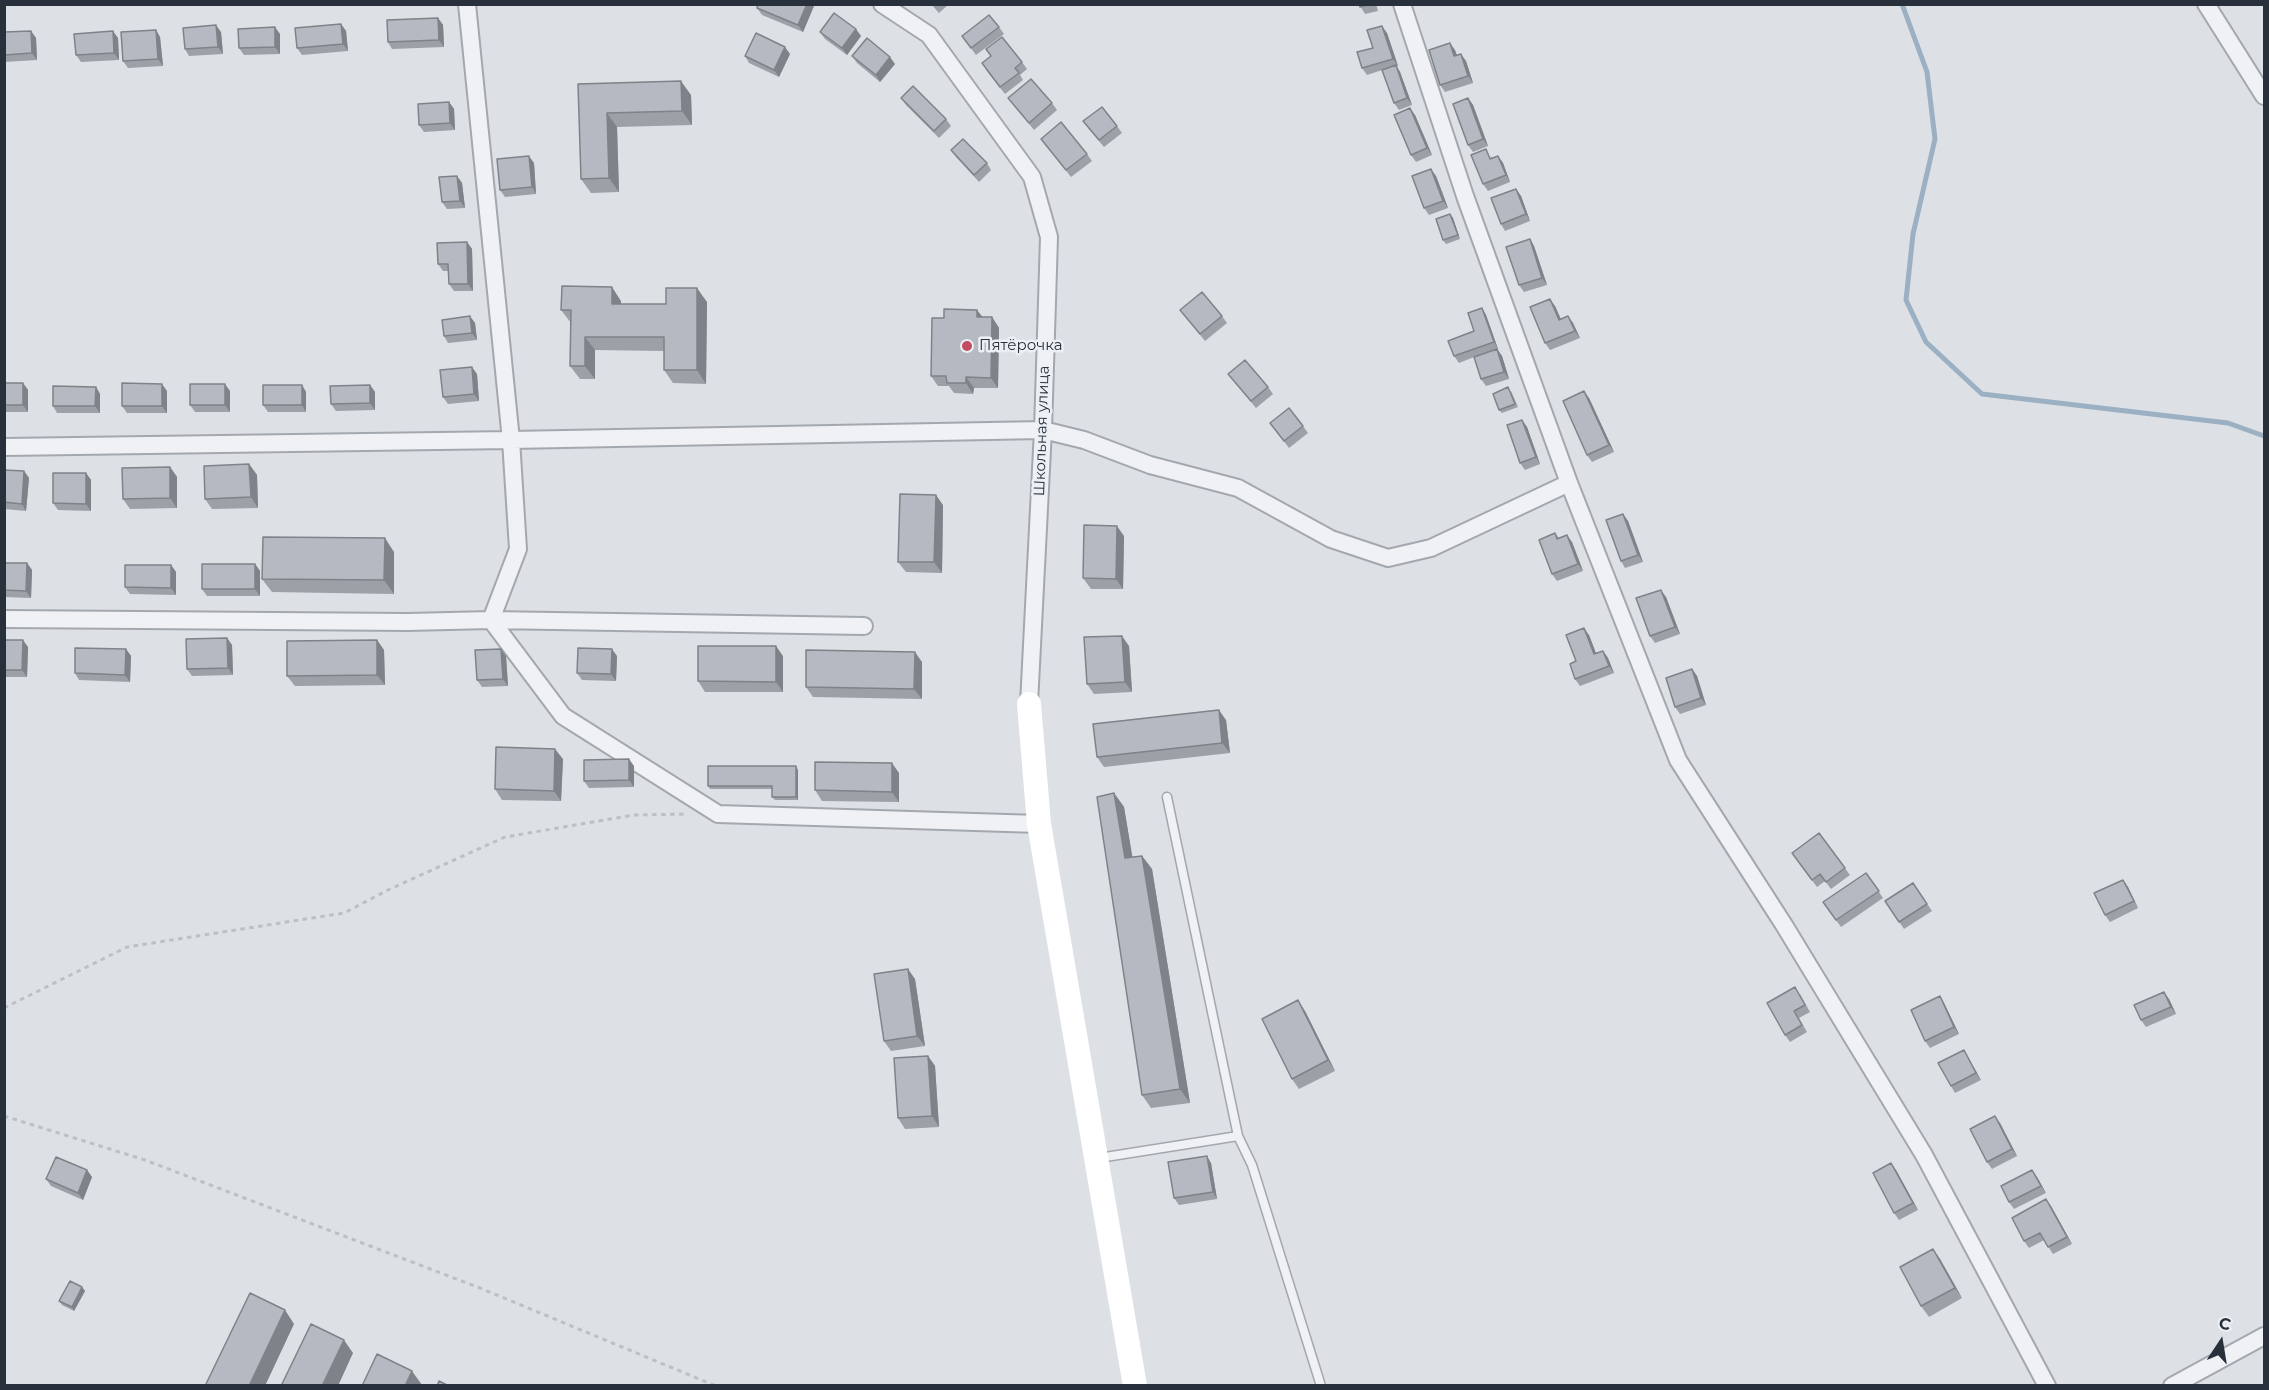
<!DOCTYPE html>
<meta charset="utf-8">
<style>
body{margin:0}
#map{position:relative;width:2269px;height:1390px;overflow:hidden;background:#dde1e6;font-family:Montserrat,sans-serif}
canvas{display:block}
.frame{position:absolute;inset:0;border:6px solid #28303b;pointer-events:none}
.north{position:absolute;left:2191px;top:1312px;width:60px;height:60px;-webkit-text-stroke:4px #ecf0f4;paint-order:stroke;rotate:12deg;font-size:16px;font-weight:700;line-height:24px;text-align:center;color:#28303b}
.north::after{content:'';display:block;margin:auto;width:21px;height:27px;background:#28303b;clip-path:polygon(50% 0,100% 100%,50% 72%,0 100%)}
</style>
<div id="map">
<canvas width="2269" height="1390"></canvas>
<div class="frame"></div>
<div class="north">С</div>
</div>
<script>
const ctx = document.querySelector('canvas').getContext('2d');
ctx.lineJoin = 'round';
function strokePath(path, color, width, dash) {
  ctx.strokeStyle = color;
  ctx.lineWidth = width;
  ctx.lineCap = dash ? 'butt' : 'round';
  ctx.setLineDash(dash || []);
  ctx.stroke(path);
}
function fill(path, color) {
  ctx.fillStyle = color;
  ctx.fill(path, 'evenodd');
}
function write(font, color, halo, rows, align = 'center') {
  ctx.font = font + ' Montserrat,sans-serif';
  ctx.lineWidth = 5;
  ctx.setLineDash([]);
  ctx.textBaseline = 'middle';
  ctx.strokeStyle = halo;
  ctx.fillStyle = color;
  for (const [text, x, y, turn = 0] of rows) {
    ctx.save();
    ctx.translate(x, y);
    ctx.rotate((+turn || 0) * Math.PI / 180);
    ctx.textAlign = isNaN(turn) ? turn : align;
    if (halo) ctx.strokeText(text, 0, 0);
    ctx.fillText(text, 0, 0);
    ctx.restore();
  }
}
const stream = new Path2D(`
 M1902,4L1927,72L1935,139L1913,234L1906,300L1926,342L1982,394L2228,423L2264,436`);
const path = new Path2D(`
 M4,1008L127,947L344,913L390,889L505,837L634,815L686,814
 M4,1116L145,1160L480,1288L716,1386`);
const lane = new Path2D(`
 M1167,797L1238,1136
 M1099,1158L1238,1136L1252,1165L1321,1386`);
const street = new Path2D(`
 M467,4L511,440L518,549L491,620L563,716L718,814L1039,824
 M882,4L929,35L1032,177L1049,237L1043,430L1029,704
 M1402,4L1465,196L1569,483L1678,760L1784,925L1924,1155L2047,1386
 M2206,4L2264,96
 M4,447L511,440L1043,430L1084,440L1150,465L1238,488L1331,539L1388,558L1431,548L1569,483
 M4,619L408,622L491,620L864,626
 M2172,1386L2264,1336`);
const secondary = new Path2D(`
 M1029,704L1039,824L1135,1386`);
const wall = new Path2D(`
 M931,4H949L939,13Z
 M1359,4H1376L1378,11L1365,14Z
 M814,6L803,32L762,15L757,8Z
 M438,18L443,25L444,47L392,49L388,42Z
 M341,24L346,31L348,51L302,55L297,48Z
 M999,27L1004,34L976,55L962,36Z
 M156,30L160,37L163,66L128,68L123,61Z
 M31,31L36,38L37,60L4,62V32Z
 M221,32L223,54L189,56L185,49Z
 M820,32L861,36L847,55L825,39Z
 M1387,33L1398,66H1396L1400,72L1412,105L1399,110L1394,103L1382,70L1367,75L1362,68L1373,48Z
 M280,34V54L244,55L239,48Z
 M118,38L119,60L81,62L76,55Z
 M1455,50L1457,55L1466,61L1473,83L1445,92L1440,85Z
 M790,54L779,77L749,63L745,56Z
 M852,56L895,64L880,82L857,63Z
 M1022,62L1027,69L1020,75L1023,80L1005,94L986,70Z
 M578,84L691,95L692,125L617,127L619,192L591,193L581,179Z
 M901,98L946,119L951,126L939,138L906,105Z
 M1008,98L1052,103L1057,110L1034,130Z
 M1468,98L1473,105L1488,146L1473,152L1468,145Z
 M449,102L454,109L455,130L424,132L419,125Z
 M1415,115L1432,155L1416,162L1411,155Z
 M1117,126L1122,133L1104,147L1088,128Z
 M1041,139L1087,154L1092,161L1071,177Z
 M951,150L987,163L991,170L979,182L956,157Z
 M1491,156L1492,158L1498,156L1503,163L1510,182L1488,191L1483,184Z
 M534,163L536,194L505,197L500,190Z
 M457,176L462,183L465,208L447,209L442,202Z
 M1436,176L1448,208L1429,215L1424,208Z
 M1516,189L1521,196L1530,221L1505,231L1501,224Z
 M1450,214L1453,218L1460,239L1446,244L1443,240Z
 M1530,239L1534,246L1547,285L1524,292L1519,285Z
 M467,242L472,249L473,291H454L449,284L448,271H443L438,264Z
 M621,301V304H666L707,302L706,384L673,383L664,370V351L595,350V379H580L570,366L571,323L561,310Z
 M1555,306L1561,319L1568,316L1573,323L1580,338L1550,350L1545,343Z
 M1482,308L1486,315L1498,349H1497L1502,356L1509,379L1486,386L1481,379L1474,357L1459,363L1454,356L1474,331Z
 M1180,310L1222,316L1227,323L1205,341Z
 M983,317H992L999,328L998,388H974L973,394L954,393L949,386H938L931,376Z
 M475,323L477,340L448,343L444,336Z
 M477,374L479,401L448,404L443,397Z
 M1228,374L1268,387L1273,394L1256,408Z
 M4,383H23L28,390V412H4Z
 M302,385L306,392V412H268L263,405Z
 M370,385L375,392V410L336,411L331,404Z
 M96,387L100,394V413H57L53,406Z
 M167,391V413H127L122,406Z
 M230,391V412H195L190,405Z
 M1511,391L1518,407L1502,413L1499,410Z
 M1589,398L1614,452L1592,462L1587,455Z
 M1522,420L1527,427L1540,464L1525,470L1520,463Z
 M1270,423L1303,426L1308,433L1289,448Z
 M249,464L257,475L258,508L212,509L205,499Z
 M170,467L177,477V508L130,509L123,499Z
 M4,470L24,471L29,478L26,511L4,509Z
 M86,473L91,480V511L58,510L53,503Z
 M943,505L942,573L906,572L898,562Z
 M1623,514L1628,521L1643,562L1625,568L1621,561Z
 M1555,533L1559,538L1572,542L1583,571L1557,581L1552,574Z
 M1124,536L1123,589H1091L1083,578Z
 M394,552V594L272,592L262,579Z
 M4,563H27L32,570L31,598L4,597Z
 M255,564L260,571V596H207L202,589Z
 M171,565L176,572V595L130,594L125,587Z
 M1666,597L1680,634L1655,643L1650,636Z
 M1589,635L1596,654L1603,651L1608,658L1614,673L1580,686L1575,679L1576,661Z
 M227,638L232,645L233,675L192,676L187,669Z
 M4,640L28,647L27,677H4Z
 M377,640L384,650L385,685L295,686L287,676Z
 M1129,646L1132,692L1094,694L1087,684Z
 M126,649L131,656L130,682L79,680L75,673Z
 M506,656L508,686L482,687L477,680Z
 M617,656L616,681L582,680L577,673Z
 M783,656V692H705L698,681Z
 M922,662V699L813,697L806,687Z
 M1692,669L1697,676L1706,705L1680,714L1675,707Z
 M1226,720L1230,753L1104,767L1097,757Z
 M563,759L561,801L502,800L495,789Z
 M634,766V787L589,788L584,781Z
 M798,770V800H775L772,797V789H710L708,786Z
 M899,773V802L822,801L815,790Z
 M1114,793L1124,807L1132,857L1142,856L1152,869L1190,1103L1151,1108L1142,1095Z
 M1819,833L1850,875L1831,889L1825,881L1817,887L1792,853Z
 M1866,873L1883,898L1841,927L1823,902Z
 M2123,880L2128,887L2138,908L2110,922L2105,915Z
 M1913,883L1932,911L1904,929L1885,901Z
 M915,979L925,1046L891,1051L884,1041Z
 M1800,994L1810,1012L1799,1018L1807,1032L1790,1042L1785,1035Z
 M1940,996L1944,1003L1959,1034L1930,1048L1925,1041Z
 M2169,999L2176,1014L2146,1027L2141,1020Z
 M1305,1011L1335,1071L1299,1089L1292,1079Z
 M1964,1050L1981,1080L1955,1093L1951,1086Z
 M928,1056L935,1066L939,1127L905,1129L898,1118Z
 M2000,1123L2017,1156L1992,1169L1987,1162Z
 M1211,1163L1217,1199L1179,1205L1174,1198Z
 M87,1170L92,1177L83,1200L51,1186L46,1179Z
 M1896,1170L1918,1210L1899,1220L1894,1213Z
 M2032,1170L2037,1177L2046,1193L2014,1209L2009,1202Z
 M2051,1206L2072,1244L2053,1254L2044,1240L2029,1248L2024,1241Z
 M1933,1249L1940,1259L1962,1298L1929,1317L1921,1306Z
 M82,1287L85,1291L74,1311L62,1305L59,1301Z`);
const shadedWall = new Path2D(`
 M807,4H813L814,6L803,32L798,25Z
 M438,18L443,25L444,47L439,40Z
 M341,24L346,31L348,51L343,44Z
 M216,25L221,32L223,54L218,47Z
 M1382,26L1387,33L1398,66L1393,59Z
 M275,27L280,34V54L275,47Z
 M856,29L861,36L847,55L842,48Z
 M156,30L160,37L163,66L158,59Z
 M31,31L36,38L37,60L32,53Z
 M113,31L118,38L119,60L114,53Z
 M1450,43L1455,50L1459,63L1454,56Z
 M785,47L790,54L779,77L774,70Z
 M1461,54L1466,61L1473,83L1468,76Z
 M890,57L895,64L880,82L876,75Z
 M1396,65L1400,72L1412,105L1407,98Z
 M681,81L691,95L692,125L682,111Z
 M1468,98L1473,105L1488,146L1483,139Z
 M449,102L454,109L455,130L450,123Z
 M1410,108L1415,115L1432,155L1427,148Z
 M607,113L617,127L619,192L609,178Z
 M529,156L534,163L536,194L532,187Z
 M1498,156L1503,163L1510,182L1506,175Z
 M1431,169L1436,176L1448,208L1443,201Z
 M457,176L462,183L465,208L460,201Z
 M1516,189L1521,196L1530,221L1526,214Z
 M1450,214L1453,218L1460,239L1458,235Z
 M1530,239L1534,246L1547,285L1542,278Z
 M467,242L472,249L473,291L468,284Z
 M612,287L621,301V317L612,304Z
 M697,288L707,302L706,384L697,370Z
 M1550,299L1555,306L1564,327L1559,320Z
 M1482,308L1486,315L1498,349L1494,342Z
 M977,310L985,320L977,317Z
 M470,316L475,323L477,340L472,333Z
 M1568,316L1573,323L1580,338L1575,331Z
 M992,317L999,328L998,388L991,378Z
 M585,337L595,350V379L585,366Z
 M1497,349L1502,356L1509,379L1504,372Z
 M472,367L477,374L479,401L474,394Z
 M966,377L974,388L973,394L966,383Z
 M23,383L28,390V412L23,405Z
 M162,384L167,391V413L162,406Z
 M225,384L230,391V412L225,405Z
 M302,385L306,392V412L302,405Z
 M370,385L375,392V410L370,403Z
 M96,387L100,394V413L95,406Z
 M1584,391L1589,398L1614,452L1609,445Z
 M1522,420L1527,427L1540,464L1536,457Z
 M249,464L257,475L258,508L251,497Z
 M170,467L177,477V508L170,498Z
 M24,471L29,478L26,511L22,504Z
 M86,473L91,480V511L86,504Z
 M936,495L943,505L942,573L934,562Z
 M1623,514L1628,521L1643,562L1638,555Z
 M1117,526L1124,536L1123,589L1116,579Z
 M1567,535L1572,542L1583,571L1578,564Z
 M385,538L394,552V594L384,580Z
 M27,563L32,570L31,598L26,591Z
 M255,564L260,571V596L255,589Z
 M171,565L176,572V595L171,588Z
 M1661,590L1666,597L1680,634L1675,627Z
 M1584,628L1589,635L1599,661L1594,654Z
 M1122,636L1129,646L1132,692L1125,682Z
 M227,638L232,645L233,675L228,668Z
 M23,640L28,647L27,677L22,670Z
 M377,640L384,650L385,685L377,675Z
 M776,646L783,656V692L776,682Z
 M126,649L131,656L130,682L125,675Z
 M501,649L506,656L508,686L503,679Z
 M612,649L617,656L616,681L611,674Z
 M1603,651L1608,658L1614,673L1609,666Z
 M915,652L922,662V699L914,689Z
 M1692,669L1697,676L1706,705L1701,698Z
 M1219,710L1226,720L1230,753L1222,743Z
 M555,749L563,759L561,801L554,791Z
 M629,759L634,766V787L629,780Z
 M892,763L899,773V802L892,792Z
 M796,766L798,770V800L796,797Z
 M1114,793L1124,807L1135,872L1125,858Z
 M1142,856L1152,869L1190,1103L1180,1089Z
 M2123,880L2128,887L2138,908L2134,901Z
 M908,969L915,979L925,1046L917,1036Z
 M2164,992L2169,999L2176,1014L2171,1007Z
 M1940,996L1944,1003L1959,1034L1954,1027Z
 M1298,1000L1305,1011L1335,1071L1328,1060Z
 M1964,1050L1968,1057L1981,1080L1976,1073Z
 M928,1056L935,1066L939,1127L932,1116Z
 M1995,1116L2000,1123L2017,1156L2012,1149Z
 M1207,1156L1211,1163L1217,1199L1213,1192Z
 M1891,1163L1896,1170L1918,1210L1913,1203Z
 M87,1170L92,1177L83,1200L78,1193Z
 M2032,1170L2037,1177L2046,1193L2041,1186Z
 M2046,1199L2051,1206L2072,1244L2067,1237Z
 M1933,1249L1940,1259L1962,1298L1955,1288Z
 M82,1287L85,1291L74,1311L72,1307Z
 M285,1310L294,1324L265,1386H249Z
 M344,1340L353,1353L338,1386H322Z
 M412,1371L422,1385V1386H405Z`);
const building = new Path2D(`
 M758,4H807L798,25L757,8Z
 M1359,4H1370L1360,7Z
 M834,13L856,29L842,48L820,32Z
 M989,15L999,27L971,48L962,36Z
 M438,18L439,40L388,42L387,20Z
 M341,24L343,44L297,48L295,28Z
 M216,25L218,47L185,49L183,28Z
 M1382,26L1393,59L1362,68L1357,52L1373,48L1367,30Z
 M275,27V47L239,48L238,29Z
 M156,30L158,59L123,61L121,32Z
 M31,31L32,53L4,55V32Z
 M113,31L114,53L76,55L74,34Z
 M756,33L785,47L774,70L745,56Z
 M1002,37L1022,62L1015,68L1019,73L1000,87L982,63L991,56L986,49Z
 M867,38L890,57L876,75L852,56Z
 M1450,43L1454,56L1461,54L1468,76L1440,85L1429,50Z
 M1396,65L1407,98L1394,103L1382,70Z
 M1031,79L1052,103L1029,123L1008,98Z
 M681,81L682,111L607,113L609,178L581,179L578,84Z
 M913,86L946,119L934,131L901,98Z
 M1468,98L1483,139L1468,145L1453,104Z
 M449,102L450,123L419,125L418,104Z
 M1102,107L1117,126L1099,140L1083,121Z
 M1410,108L1427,148L1411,155L1394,115Z
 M1061,122L1087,154L1066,170L1041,139Z
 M963,139L987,163L974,175L951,150Z
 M1486,149L1490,159L1498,156L1506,175L1483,184L1471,155Z
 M529,156L532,187L500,190L497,159Z
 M1431,169L1443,201L1424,208L1412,176Z
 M457,176L460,201L442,202L439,177Z
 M1516,189L1526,214L1501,224L1491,198Z
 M1450,214L1458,235L1443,240L1436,219Z
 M1530,239L1542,278L1519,285L1506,247Z
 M467,242L468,284H449L448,264H438L437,243Z
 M562,286L612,287V304H666V288H697V370H664V337H585V366H570L571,310H561Z
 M1202,292L1222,316L1200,334L1180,310Z
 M1550,299L1559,320L1568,316L1575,331L1545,343L1530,307Z
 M1482,308L1494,342L1454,356L1448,341L1474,331L1468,313Z
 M944,309L977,310V317H992L991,378L966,377V383H947L946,376H931L932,318H944Z
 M470,316L472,333L444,336L442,320Z
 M1497,349L1504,372L1481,379L1474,357Z
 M1245,360L1268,387L1251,401L1228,374Z
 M472,367L474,394L443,397L440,370Z
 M4,383H23V405H4Z
 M122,383L162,384V406H122Z
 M190,384H225V405H190Z
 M263,385H302V405H263Z
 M370,385V403L331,404L330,386Z
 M53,386L96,387L95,406H53Z
 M1508,387L1515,404L1499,410L1493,394Z
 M1584,391L1609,445L1587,455L1563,401Z
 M1289,408L1303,426L1284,441L1270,423Z
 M1522,420L1536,457L1520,463L1507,425Z
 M249,464L251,497L205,499L204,466Z
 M170,467V498L123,499L122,468Z
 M4,470L24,471L22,504L4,502Z
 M53,473H86V504L53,503Z
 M900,494L936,495L934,562H898Z
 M1623,514L1638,555L1621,561L1606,520Z
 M1084,525L1117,526L1116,579L1083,578Z
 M1555,533L1557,539L1567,535L1578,564L1552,574L1539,540Z
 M263,537L385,538L384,580L262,579Z
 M4,563H27L26,591L4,590Z
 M202,564H255V589H202Z
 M125,565H171V588L125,587Z
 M1661,590L1675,627L1650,636L1636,598Z
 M1584,628L1594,654L1603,651L1609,666L1575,679L1570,664L1576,661L1566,635Z
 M1122,636L1125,682L1087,684L1084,637Z
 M227,638L228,668L187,669L186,639Z
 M4,640H23L22,670H4Z
 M377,640V675L287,676V641Z
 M698,646H776V682L698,681Z
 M75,648L126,649L125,675L75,673Z
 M578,648L612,649L611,674L577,673Z
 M501,649L503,679L477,680L475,650Z
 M806,650L915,652L914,689L806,687Z
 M1692,669L1701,698L1675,707L1666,678Z
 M1219,710L1222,743L1097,757L1093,724Z
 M496,747L555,749L554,791L495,789Z
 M629,759V780L584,781V760Z
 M815,762L892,763V792L815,790Z
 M708,766H796V797H772V786H708Z
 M1114,793L1125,858L1142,856L1180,1089L1142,1095L1097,797Z
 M1819,833L1845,868L1826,882L1820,874L1812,880L1792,853Z
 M1866,873L1879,891L1836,920L1823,902Z
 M2123,880L2134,901L2105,915L2094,893Z
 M1913,883L1927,904L1899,922L1885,901Z
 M908,969L917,1036L884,1041L874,974Z
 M1795,987L1805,1005L1794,1011L1802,1025L1785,1035L1767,1003Z
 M2164,992L2171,1007L2141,1020L2134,1005Z
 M1940,996L1954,1027L1925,1041L1911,1010Z
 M1298,1000L1328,1060L1292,1079L1262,1019Z
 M1964,1050L1976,1073L1951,1086L1938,1063Z
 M928,1056L932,1116L898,1118L894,1058Z
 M1995,1116L2012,1149L1987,1162L1970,1129Z
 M1207,1156L1213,1192L1174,1198L1168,1162Z
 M56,1157L87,1170L78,1193L46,1179Z
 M1891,1163L1913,1203L1894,1213L1873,1173Z
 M2032,1170L2041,1186L2009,1202L2001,1186Z
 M2046,1199L2067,1237L2048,1247L2040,1233L2024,1241L2012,1218Z
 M1933,1249L1955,1288L1921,1306L1900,1267Z
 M70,1281L82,1287L72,1307L59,1301Z
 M250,1293L285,1310L249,1386H205Z
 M311,1324L344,1340L322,1386H281Z
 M377,1354L412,1371L405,1386H362Z
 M439,1381L449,1386H437Z`);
const markers = [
 [967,346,6,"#c14c61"]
];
const poiNames = [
 ["Пятёрочка",979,346]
];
const streetNames = [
 ["Школьная улица",1042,431,-88]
];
strokePath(stream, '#9bb0c3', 5);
strokePath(lane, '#a3a8af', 11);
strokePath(street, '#a3a8af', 20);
strokePath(path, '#bcbfc4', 3, [4.5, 4.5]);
strokePath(lane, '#f0f1f4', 8);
strokePath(street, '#f0f1f4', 16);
strokePath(secondary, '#fff', 24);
fill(wall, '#9ca0a7');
fill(shadedWall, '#7f8288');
fill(building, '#b5bac2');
strokePath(building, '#7f8288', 1.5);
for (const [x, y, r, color] of markers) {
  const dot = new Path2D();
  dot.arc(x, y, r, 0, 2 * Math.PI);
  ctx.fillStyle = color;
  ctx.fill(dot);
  strokePath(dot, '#ecf0f4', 2);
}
write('15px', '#28303b', '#ecf0f4', poiNames, 'left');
write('15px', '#28303b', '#ecf0f4', streetNames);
</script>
